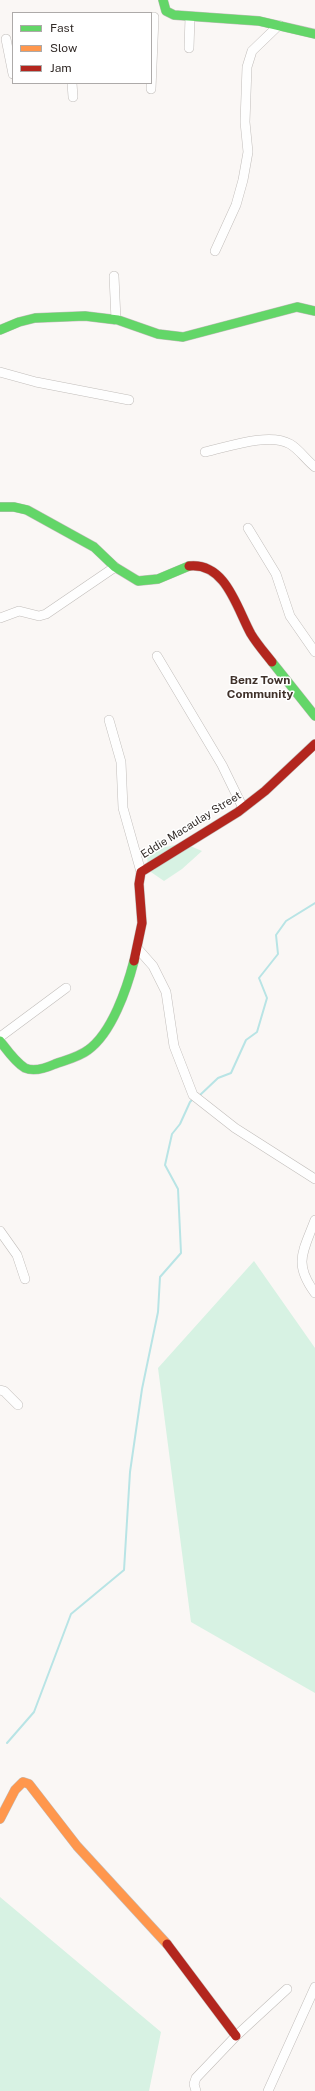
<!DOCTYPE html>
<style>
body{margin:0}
#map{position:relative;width:315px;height:2091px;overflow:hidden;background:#faf7f5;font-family:"Public Sans",sans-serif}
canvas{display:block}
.legend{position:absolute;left:12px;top:12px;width:140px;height:72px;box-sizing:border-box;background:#fff;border:1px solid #adaaa9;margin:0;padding:5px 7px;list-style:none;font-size:12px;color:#322b28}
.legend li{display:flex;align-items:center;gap:8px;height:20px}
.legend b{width:20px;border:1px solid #adaaa9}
</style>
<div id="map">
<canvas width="315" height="2091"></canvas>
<ul class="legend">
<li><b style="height:5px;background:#63d668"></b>Fast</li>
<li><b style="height:5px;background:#ff974d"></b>Slow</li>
<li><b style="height:5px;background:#b3261e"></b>Jam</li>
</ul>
</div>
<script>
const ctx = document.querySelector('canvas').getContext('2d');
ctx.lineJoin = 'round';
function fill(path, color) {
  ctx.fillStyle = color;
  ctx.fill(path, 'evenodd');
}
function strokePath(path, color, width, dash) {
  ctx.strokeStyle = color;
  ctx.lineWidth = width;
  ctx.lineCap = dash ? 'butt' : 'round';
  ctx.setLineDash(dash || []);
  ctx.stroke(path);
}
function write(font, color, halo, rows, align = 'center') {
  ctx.font = font + ' "Public Sans",sans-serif';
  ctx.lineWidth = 3;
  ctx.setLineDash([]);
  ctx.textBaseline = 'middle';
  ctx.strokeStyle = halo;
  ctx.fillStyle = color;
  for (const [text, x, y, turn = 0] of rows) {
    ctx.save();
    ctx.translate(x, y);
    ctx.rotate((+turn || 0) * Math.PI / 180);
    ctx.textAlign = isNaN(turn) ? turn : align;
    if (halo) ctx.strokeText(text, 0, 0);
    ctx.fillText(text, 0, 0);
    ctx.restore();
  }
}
const green = new Path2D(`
 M183,843L202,851L182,869L164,881L148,870L147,855L153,850Z
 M254,1261L315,1348V1693L191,1622L158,1368Z
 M0,1897L161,2032L149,2091H0Z`);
const stream = new Path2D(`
 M199,1096L218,1078L231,1073L246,1040L257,1032L267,998L259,978L278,954L276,935L286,921L315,903
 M7,1743L34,1712L71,1614L124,1570L130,1472L142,1389L158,1312L160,1277L181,1253L178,1189L165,1165L172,1134L180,1124L190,1102L193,1099`);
const street = new Path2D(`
 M6,39L13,74
 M189,48L190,17
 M72,83L73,97
 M151,89L154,17
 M215,251L236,205L243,180L248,152L245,122L247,67L252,51L279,25
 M114,276L116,320
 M0,372L36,382L129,400
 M205,452C228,447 269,432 290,444C299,449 306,460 315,467
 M248,528L276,574L290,616L315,652
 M0,618L19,611L39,616L46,614L115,567
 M157,656L222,765L243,808
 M109,720L121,762L123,808L141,872
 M138,949L153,966L166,992L174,1046L193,1095L235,1128L315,1179
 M0,1037L66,988
 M315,1220C303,1252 293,1263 315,1293
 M0,1231L17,1255L25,1279
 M0,1390L4,1391L18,1405
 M196,2091L194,2084L196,2078L236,2036L287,1989
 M268,2091L315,1987`);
const fast = new Path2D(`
 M163,0L166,11L174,15L259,21L315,34
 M0,330L19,322L35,318L85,316L118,320L158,334L183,337L297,307L315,311
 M0,507H14L27,510L94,547L115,567L138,581L158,579L189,566
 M272,662L315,716
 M0,1041C7,1050 15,1062 25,1068C34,1072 46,1068 55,1064C66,1060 79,1057 88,1050C112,1033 127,988 134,961`);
const slow = new Path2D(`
 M0,1819L15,1790L23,1782L29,1784L77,1846L167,1944`);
const jam = new Path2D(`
 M189,566C226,562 237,609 251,634C257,644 265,653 272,662
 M134,961L142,923L139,884L141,872L238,812L265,791L315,744
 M167,1944L236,2036`);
const streetNames = [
 ["Eddie Macaulay Street",191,825,-32]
];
const neighbourhoodNames = [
 ["Benz Town",260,680],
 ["Community",260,694]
];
fill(green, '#d7f2e3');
strokePath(stream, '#b8e4e5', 2);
strokePath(street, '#c1bdba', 10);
strokePath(fast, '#c1bdba', 10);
strokePath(slow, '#c1bdba', 10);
strokePath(jam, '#c1bdba', 10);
strokePath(street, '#fefefe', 9);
strokePath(fast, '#63d668', 9);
strokePath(slow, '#ff974d', 9);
strokePath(jam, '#b3261e', 9);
write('11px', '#322b28', '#fff', streetNames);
write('bold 12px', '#40322b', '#fff', neighbourhoodNames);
</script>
